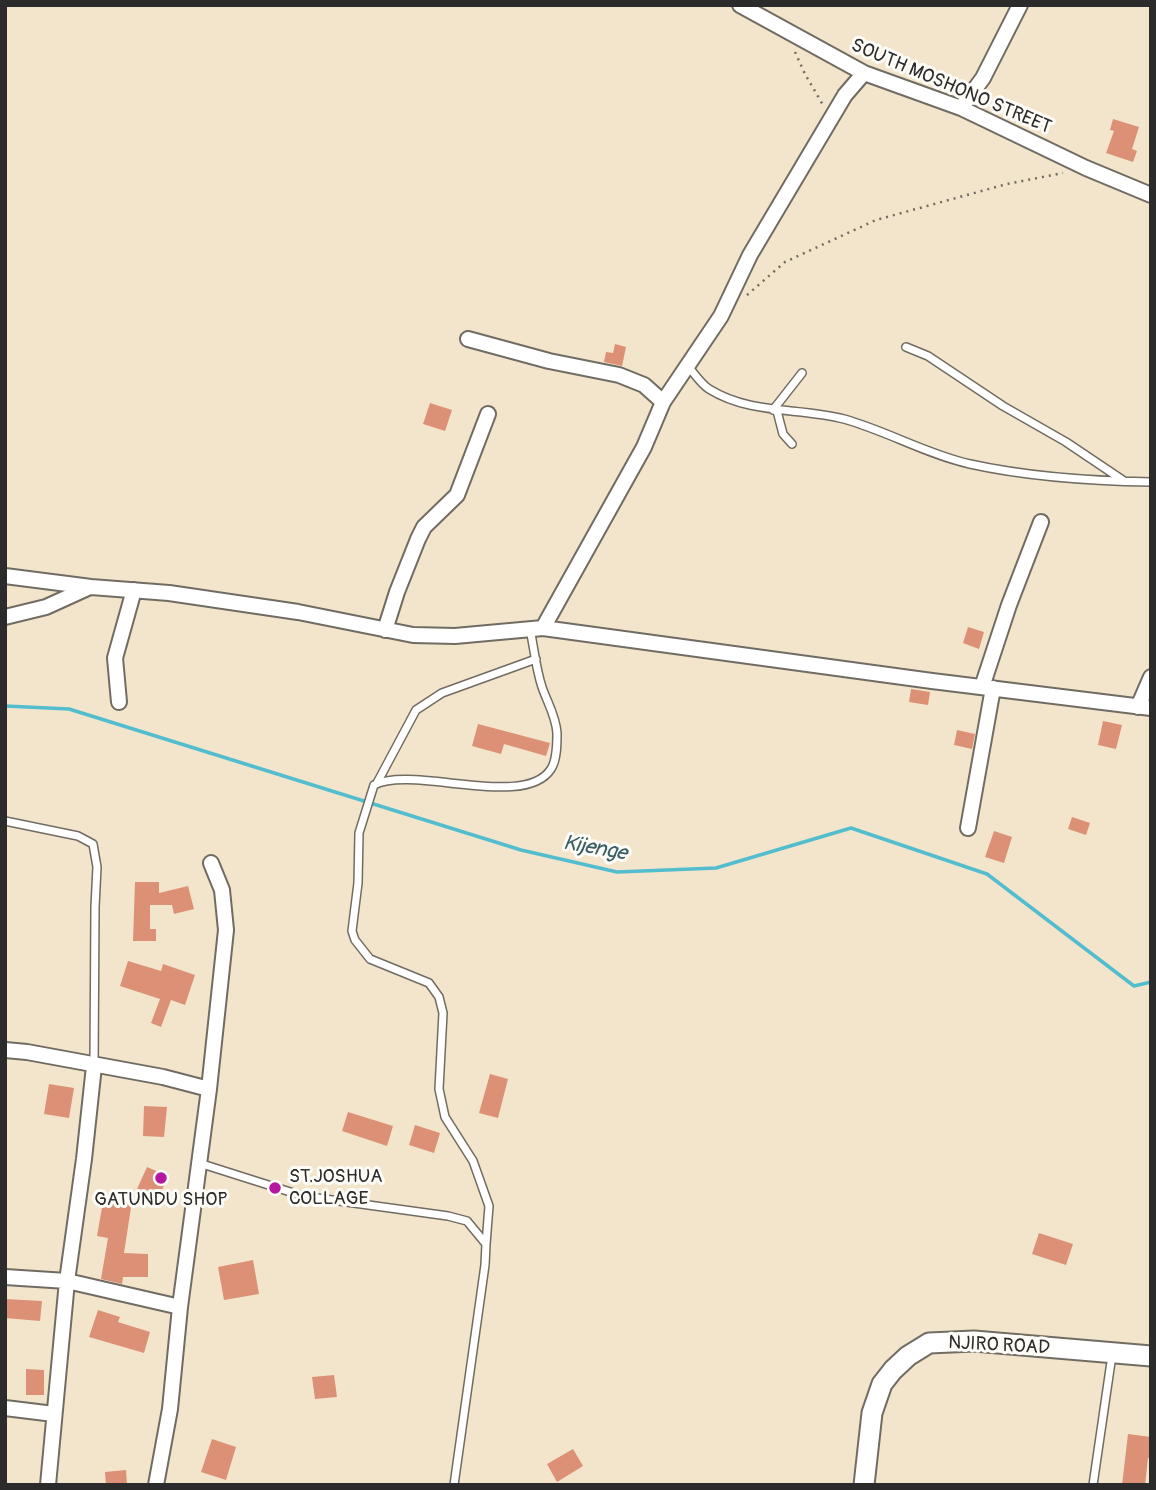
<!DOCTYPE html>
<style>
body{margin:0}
#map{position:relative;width:1156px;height:1490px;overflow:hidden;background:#f3e5cb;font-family:Pangolin,sans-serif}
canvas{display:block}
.frame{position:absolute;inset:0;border:7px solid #2b2b2b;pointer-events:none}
</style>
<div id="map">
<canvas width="1156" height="1490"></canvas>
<div class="frame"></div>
</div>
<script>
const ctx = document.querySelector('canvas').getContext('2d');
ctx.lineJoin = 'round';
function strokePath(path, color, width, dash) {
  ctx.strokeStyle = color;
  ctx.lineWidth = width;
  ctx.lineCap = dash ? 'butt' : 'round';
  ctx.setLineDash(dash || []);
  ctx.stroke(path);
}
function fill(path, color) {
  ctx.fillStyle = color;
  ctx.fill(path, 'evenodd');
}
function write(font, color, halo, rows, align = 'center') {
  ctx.font = font + ' Pangolin,sans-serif';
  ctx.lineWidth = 6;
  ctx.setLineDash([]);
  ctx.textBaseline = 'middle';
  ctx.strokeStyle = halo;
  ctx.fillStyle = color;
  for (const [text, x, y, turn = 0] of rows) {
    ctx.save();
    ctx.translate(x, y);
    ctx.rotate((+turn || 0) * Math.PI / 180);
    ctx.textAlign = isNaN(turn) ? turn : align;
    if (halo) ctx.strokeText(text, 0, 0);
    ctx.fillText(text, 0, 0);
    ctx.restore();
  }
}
const stream = new Path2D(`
 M5,706L69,709L521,850L617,872L716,868L851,828L987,874L1134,986L1151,982`);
const building = new Path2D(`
 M1113,119L1139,127L1132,149L1137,151L1133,162L1106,153L1114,131L1110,130Z
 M615,344L626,347L622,366L604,362L606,352L613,353Z
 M430,403L452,410L445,431L423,424Z
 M968,627L984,632L979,649L963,643Z
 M911,689L930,692L928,705L909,702Z
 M1103,721L1122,725L1116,749L1098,745Z
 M478,724L550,743L546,756L504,744L501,754L472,746Z
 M957,730L975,734L972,749L954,745Z
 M1072,817L1090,823L1086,835L1068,829Z
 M994,831L1012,837L1004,863L985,857Z
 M135,882H159V893L188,886L194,909L174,914L172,905H150V929H156V941H133Z
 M128,961L161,971L163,964L195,975L185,1005L171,1000L161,1027L151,1023L160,999L120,986Z
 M490,1074L508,1079L498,1118L479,1113Z
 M49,1084L74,1088L69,1118L44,1114Z
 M144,1106L167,1107L164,1137L143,1136Z
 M348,1112L393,1126L387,1146L342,1131Z
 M415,1125L440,1133L434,1153L409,1145Z
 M147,1167L168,1176L158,1199L137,1189Z
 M104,1196L132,1201L124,1253L148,1254V1277H123L122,1284L101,1279L108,1238L97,1236Z
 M1039,1233L1073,1244L1066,1265L1032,1254Z
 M253,1260L259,1294L224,1300L218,1267Z
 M5,1299L42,1301L40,1321L5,1318Z
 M98,1310L120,1317L118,1322L150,1332L144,1353L89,1337Z
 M26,1369L44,1370V1395H26Z
 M334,1375L337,1397L315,1399L312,1377Z
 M1128,1434L1151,1437V1458H1148L1145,1485H1122Z
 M212,1439L236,1447L226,1480L201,1472Z
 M573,1449L583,1466L557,1482L547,1464Z
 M126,1470L127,1485H106L105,1472Z`);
const path = new Path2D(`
 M795,52L805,74L823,105
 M747,295L785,262L876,220L1007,184L1063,173`);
const service = new Path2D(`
 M906,347L928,356L1003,406L1066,442L1124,481
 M687,365C694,373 701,384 709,389C751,415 798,407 844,419C887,431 926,454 970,464C1029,477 1091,481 1151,482
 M773,410L802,373
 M777,411L783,434L792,444
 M377,783L416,710L442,693L536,659
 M5,821L78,836L93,844L97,867L95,907L94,1065
 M199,1163L303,1196L448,1216L467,1221L486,1244L485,1265L454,1485
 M486,1244L489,1206L473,1161L445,1117L439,1089L443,1013L439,997L429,983L370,959L355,940L352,931L358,883L359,833L374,785C413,765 525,810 551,769C557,760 557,744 557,733C556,716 547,702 542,687C536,669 534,648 530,629
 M1093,1485L1112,1355`);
const minor = new Path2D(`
 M740,5L864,73L961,108L1086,168L1151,195
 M961,108L983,78L1020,5
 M468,339L549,361L619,375L644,385L663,402
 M5,576L91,587L169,593L298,612L413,635L455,636L543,628L644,447L663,402L721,316L750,255L845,95L864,73
 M5,617L46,607L90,587
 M543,628L932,681L1151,708
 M385,630L397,592L418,539L424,527L457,495L488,414
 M982,687L1009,605L1041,522
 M119,702L115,658L134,590
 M1138,707L1151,677
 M968,828L993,688
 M5,1050L27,1052L163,1077L209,1089
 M5,1277L67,1281L180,1307
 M5,1408L54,1414
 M48,1485L67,1281L84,1159L94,1066
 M156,1485L170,1409L180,1307L209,1089L226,930L222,890L211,863`);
const tertiary = new Path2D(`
 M864,1485L872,1413L882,1384L893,1370L908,1356L929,1343L974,1341L1151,1356`);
const markers = [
 [161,1178,7,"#b5179e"],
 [275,1188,7,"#b5179e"]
];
const streetNames = [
 ["SOUTH MOSHONO STREET",951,87,23],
 ["NJIRO ROAD",999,1346,3]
];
const poiNames = [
 ["ST.JOSHUA",289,1177],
 ["COLLAGE",289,1199],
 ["GATUNDU SHOP",161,1200,"center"]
];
const waterNames = [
 ["Kijenge",595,849,10]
];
strokePath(stream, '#52bdcf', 3.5);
fill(building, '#dc9176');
strokePath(service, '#716c63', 10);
strokePath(minor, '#716c63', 18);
strokePath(tertiary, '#716c63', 23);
strokePath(path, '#716c63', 2.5, [2, 5]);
strokePath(service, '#fff', 7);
strokePath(minor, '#fff', 14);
strokePath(tertiary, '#fff', 19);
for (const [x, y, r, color] of markers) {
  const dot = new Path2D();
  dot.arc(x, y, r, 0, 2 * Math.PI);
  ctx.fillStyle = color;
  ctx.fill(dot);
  strokePath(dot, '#fdfcf7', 2.5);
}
write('19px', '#2b2b2b', '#fdfcf7', streetNames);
write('19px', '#2b2b2b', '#fdfcf7', poiNames, 'left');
write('italic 21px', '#395e64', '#fdfcf7', waterNames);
</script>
